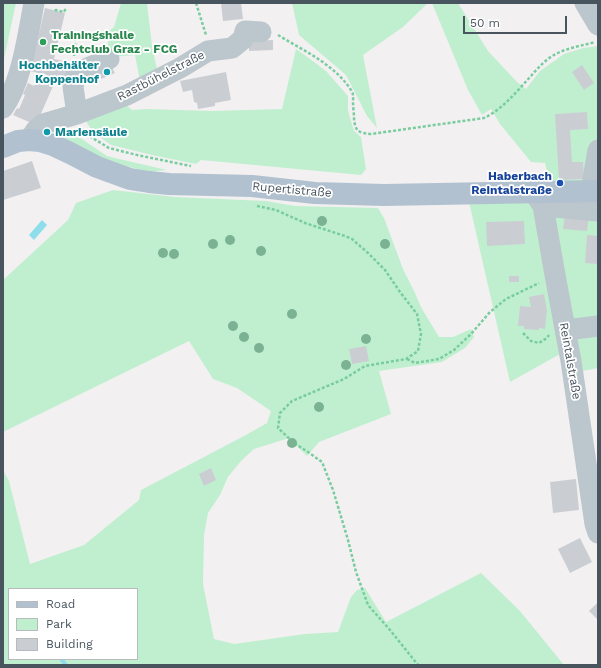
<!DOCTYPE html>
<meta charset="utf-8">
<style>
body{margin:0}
#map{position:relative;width:601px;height:668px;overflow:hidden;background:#f3f0f1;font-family:"Work Sans",sans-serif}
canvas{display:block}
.frame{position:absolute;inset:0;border:4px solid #48555e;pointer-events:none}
.legend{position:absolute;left:8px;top:588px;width:130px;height:72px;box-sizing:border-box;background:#fff;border:1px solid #b6bbbf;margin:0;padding:5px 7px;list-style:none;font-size:12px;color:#48555e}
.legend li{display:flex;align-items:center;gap:8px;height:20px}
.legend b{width:20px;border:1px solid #b6bbbf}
.scale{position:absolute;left:463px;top:16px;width:104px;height:18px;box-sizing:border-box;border:2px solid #48555e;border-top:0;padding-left:5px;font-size:12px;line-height:14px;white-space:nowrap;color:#48555e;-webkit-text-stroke:3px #fff;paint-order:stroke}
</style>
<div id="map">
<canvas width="601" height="668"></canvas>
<div class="frame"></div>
<ul class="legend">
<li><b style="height:5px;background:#b1c1cf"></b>Road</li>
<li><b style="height:11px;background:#c0efd0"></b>Park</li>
<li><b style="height:11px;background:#caced3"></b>Building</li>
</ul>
<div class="scale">50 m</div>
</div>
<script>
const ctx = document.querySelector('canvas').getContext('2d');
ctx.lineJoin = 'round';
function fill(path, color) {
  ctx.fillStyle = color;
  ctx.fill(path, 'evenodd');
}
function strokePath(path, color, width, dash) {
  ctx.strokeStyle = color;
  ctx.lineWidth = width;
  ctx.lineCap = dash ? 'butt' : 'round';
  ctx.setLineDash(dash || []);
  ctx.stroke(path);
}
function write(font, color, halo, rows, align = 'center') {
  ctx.font = font + ' "Work Sans",sans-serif';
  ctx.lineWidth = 3.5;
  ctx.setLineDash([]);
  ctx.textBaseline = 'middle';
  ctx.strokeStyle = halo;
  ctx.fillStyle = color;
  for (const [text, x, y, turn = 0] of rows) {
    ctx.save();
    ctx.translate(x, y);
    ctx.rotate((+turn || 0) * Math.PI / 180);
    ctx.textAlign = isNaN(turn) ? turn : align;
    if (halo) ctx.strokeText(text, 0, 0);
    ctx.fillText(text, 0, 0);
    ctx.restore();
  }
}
const green = new Path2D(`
 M3,3H16L3,63Z
 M121,3H147L152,46L158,74L140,81L135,55L113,57L107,48L110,30L114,27Z
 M292,3H428L403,27L363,55L377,128L367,116L346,75L299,35Z
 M432,3H458L488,51L517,82L526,89L540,71L564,54L583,48L598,46V368L583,371L578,344L510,382L469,202L554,201L545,163L531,162L500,124L491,109L482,115L468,90Z
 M296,49L306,56L326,71L348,96V111L354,131L361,137L366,169L361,175L201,160L196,164L152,155L111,145L93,132L83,117L126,105L132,110L146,109L212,111L282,109Z
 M70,131L107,156L119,159L167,170L147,172L89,155L62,138Z
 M113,190L175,197L266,201L295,206L378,208L384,218L403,269L415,293L421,307L439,337H453L471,329L474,337L465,348L442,362L379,371L391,414L319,442L307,456L289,438L254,449L241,461L228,477L220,495L208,513L204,535L203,584L214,639L234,644L305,634L338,632L351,597L357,590L365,588L386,622L481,573L520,611L564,665H3V470L9,481L30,564L84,545L139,500L141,490L244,436L267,423L271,411L237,388L213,379L189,341L3,432V280L68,220L76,203ZM9,589H137V659H9Z`);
const water = new Path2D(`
 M42,220L47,225L34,240L29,235Z`);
const stream = new Path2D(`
 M61,659L66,665`);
const building = new Path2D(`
 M221,3H241L243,19L223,21Z
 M45,8L65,13L54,59L68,62L64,79L57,77L36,125L13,115L17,108L19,109L25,95L23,94L28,83L34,86L37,80L44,82L47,75L30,71Z
 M273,40V50L249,51V41Z
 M582,65L594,83L584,90L572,72Z
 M111,66L115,73L101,79L99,71Z
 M226,72L231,100L215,103V106L198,109L197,103L194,102L192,90L183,92L180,81Z
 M587,112L588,129L570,130L572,162H583L584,179L559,180L555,114Z
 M32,161L41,188L3,200V171Z
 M565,214L589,217L587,231L563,229Z
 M524,221L525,244L487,246L486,222Z
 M587,235L598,236V264L585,263Z
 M509,276H519V282H509Z
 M544,294L547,310L545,329L539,328V330L524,329V326H518L520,306L531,307L529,297Z
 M366,346L369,361L352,364L349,349Z
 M211,468L216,480L204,486L199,474Z
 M576,479L579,510L553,513L550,482Z
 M580,538L592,562L570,573L558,549Z
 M598,602V620L589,611Z`);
const path = new Path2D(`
 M196,3L206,35
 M55,11L56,10L64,12L66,8
 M70,30L75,35V44L74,56
 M278,35C304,51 334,64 351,90C354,94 353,98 353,102C353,107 354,113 354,118C355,131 358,133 371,134L484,118C503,109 517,91 531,76C538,68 545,60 554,55C566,48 581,46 595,42
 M83,129L86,134L109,148L137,155L191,166
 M257,206L276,210L305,223L345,236L352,239L368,253L385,270L400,292L417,314L421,334L418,351L406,359L365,366L344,379L292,401L280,413L278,428L294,443L308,452L322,462L333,490L348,540L356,572L368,605L390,630L418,665
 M523,333L531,341L539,343L547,338L549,335
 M407,359L415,363L439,359L454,350L471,334L490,312L506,299L539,283`);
const minor = new Path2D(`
 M585,3L598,25
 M3,108C22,82 28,34 34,3
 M77,114L73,87L76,73L109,59
 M29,140L36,130L43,124L77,114L127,95L180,68L208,51L232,48L243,39L245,31L261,32
 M591,191L598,150
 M534,192L543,206L555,275L571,361L595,524L598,533
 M543,206L598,211
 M566,330L598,326`);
const major = new Path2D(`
 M3,147L18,141L29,140L40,141L53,145L70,153L97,167L130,179L149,182L169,184L252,186L315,193L384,195L598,191`);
const trees = [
 [322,221],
 [230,240],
 [213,244],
 [385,244],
 [261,251],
 [163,253],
 [174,254],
 [292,314],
 [233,326],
 [244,337],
 [366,339],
 [259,348],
 [346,365],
 [319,407],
 [292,443]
];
const markers = [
 [43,42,4,"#2e9e5b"],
 [107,72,4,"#0f9aa8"],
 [47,132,4,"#0f9aa8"],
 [560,183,4,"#1a4fb4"]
];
const leisureNames = [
 ["Trainingshalle",51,35],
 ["Fechtclub Graz - FCG",51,49]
];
const cultureNames = [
 ["Hochbehälter",99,65],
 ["Koppenhof",99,79],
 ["Mariensäule",55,132,"left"]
];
const streetNames = [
 ["Rastbühelstraße",161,76,-27],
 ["Rupertistraße",292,190,5],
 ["Reintalstraße",570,361,80]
];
const transitNames = [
 ["Haberbach",552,176],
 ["Reintalstraße",552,190]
];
fill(green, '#c0efd0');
fill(water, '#8eddeb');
strokePath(stream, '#8eddeb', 4);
fill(building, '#caced3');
strokePath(path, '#78cd9f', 2.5, [3, 2]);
strokePath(minor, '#bcc6cd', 21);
strokePath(major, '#b1c1cf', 22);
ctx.fillStyle = '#7bb294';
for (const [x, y] of trees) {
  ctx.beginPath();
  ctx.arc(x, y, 5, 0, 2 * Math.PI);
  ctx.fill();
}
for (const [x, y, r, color] of markers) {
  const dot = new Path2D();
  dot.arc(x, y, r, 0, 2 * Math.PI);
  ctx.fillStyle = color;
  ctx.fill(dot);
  strokePath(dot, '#fff', 1.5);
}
write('bold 12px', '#27864d', '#fff', leisureNames, 'left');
write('bold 12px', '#0d838f', '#fff', cultureNames, 'right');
write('12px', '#48555e', '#fff', streetNames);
write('bold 12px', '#164399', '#fff', transitNames, 'right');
</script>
